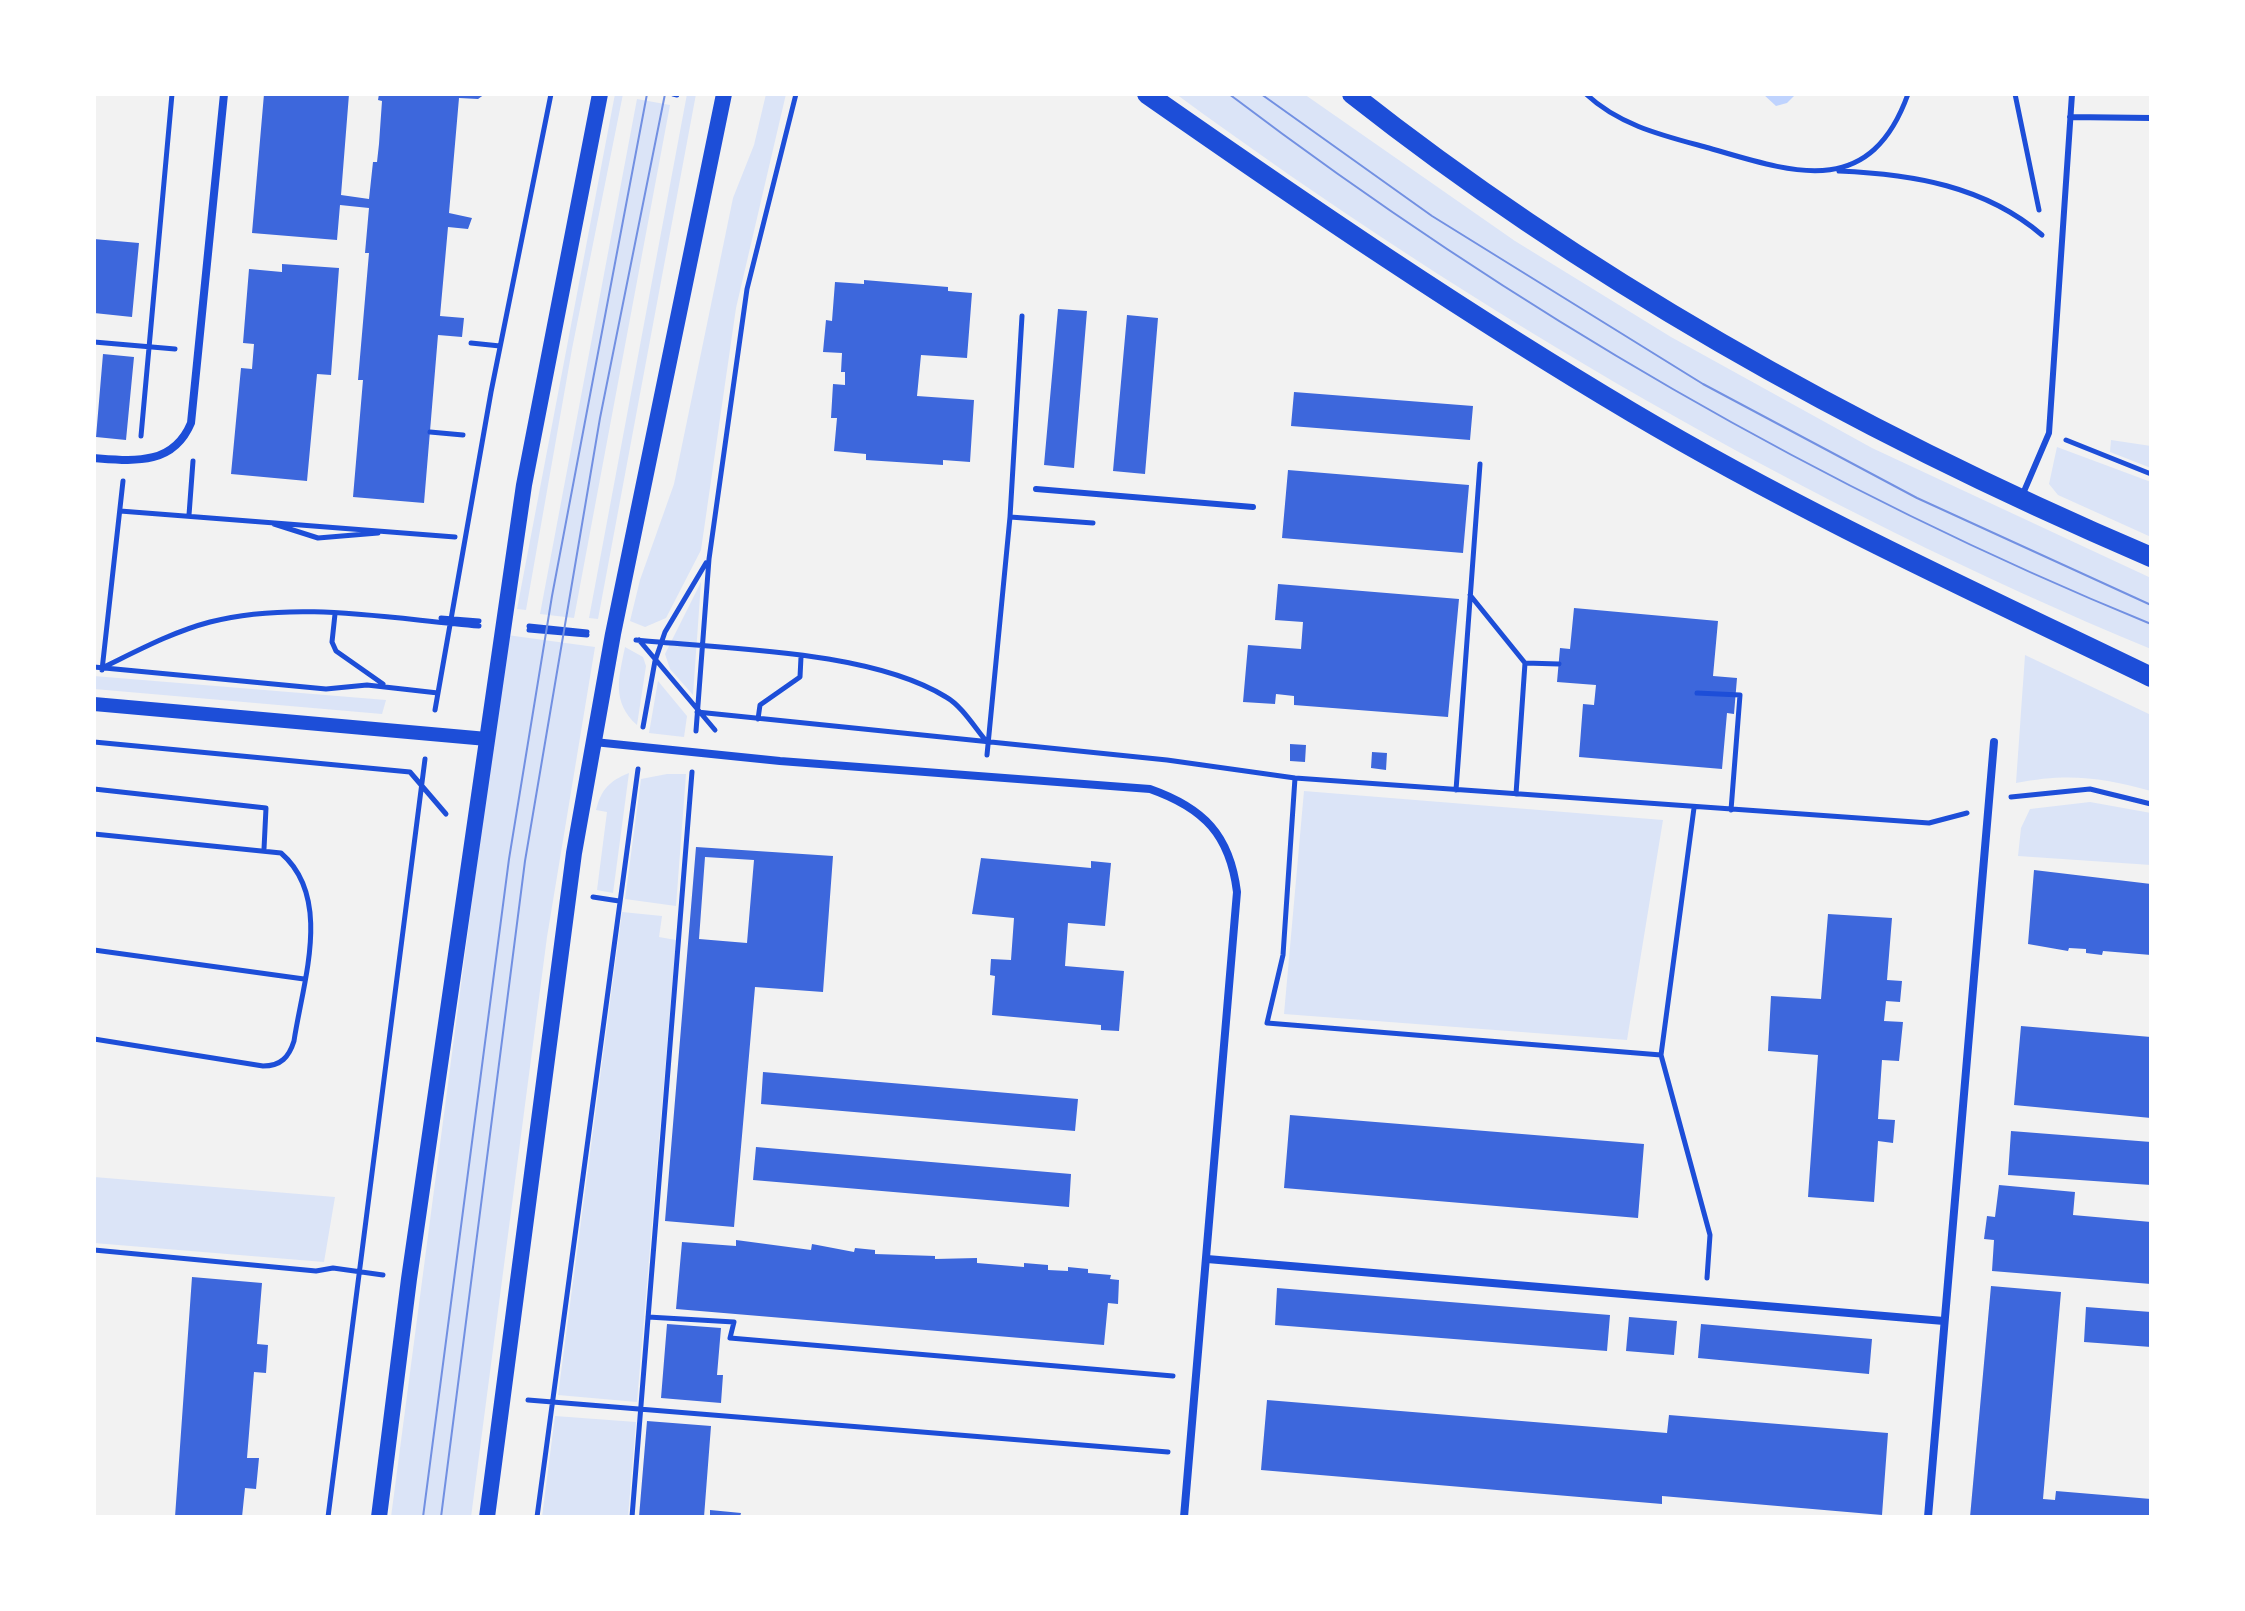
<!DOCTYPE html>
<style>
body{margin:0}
#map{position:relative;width:2245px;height:1611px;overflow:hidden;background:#f2f2f2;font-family:Overpass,sans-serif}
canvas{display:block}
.frame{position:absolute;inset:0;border:96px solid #fff;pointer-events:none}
</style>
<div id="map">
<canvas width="2245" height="1611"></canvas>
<div class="frame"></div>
</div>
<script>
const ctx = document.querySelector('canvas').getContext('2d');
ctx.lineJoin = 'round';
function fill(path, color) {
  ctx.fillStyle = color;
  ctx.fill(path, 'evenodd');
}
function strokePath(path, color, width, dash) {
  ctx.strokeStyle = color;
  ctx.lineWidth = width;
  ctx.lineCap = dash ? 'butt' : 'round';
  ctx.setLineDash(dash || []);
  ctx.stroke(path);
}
const green = new Path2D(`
 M615,94H623L572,349L526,610L517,609Z
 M687,94H696L598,619L589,618Z
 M766,94H786L736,308L701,550L666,618L645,627L630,621L640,580L674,484L733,198L754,145Z
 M1176,94H1304L1515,241L1671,337L1872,448L2151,578V649C1806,506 1477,315 1176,94Z
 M637,99L670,105L574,618L540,614Z
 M2111,440L2151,446V468L2110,452Z
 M2057,447L2151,482V537L2058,495L2049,484Z
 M701,582L693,695L670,669L665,654Z
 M507,635L595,647L547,937L471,1517H391Z
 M625,647L643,657L646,666L637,725C611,702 619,677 625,647Z
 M2025,655L2151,715V791C2101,777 2067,773 2016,783Z
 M94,676L386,700L382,714L94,689Z
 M658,681L687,716L684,737L649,733Z
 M629,773L613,893L597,890L607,812L596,810C601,790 609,781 629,773Z
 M667,774H686L676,906L625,899L641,779Z
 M1304,791L1663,820L1627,1040L1284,1014Z
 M2090,802L2151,813V865L2018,856L2021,828L2030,809Z
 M622,912L662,916L659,937L676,940L637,1402L558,1395Z
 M94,1177L335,1197L324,1262L94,1243Z
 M555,1416L636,1422L628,1517H542Z`);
const water = new Path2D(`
 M1763,94H1796L1787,103L1776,106Z`);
const building = new Path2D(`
 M264,94H349L341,195L369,199L373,162H377L379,144L382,101L378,100L379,94H485L478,99L459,98L449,213L472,218L468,229L448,227L440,316L464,318L462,337L438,335L424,503L353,497L363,380H358L369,253H365L369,208L340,205L337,240L252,233Z
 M94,239L139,243L132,317L94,313Z
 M282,264L339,268L331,375L317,374L307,481L231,474L241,368L252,369L254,344L243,343L249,269L282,272Z
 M864,280L948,287V291L972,293L967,358L921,355L917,396L974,400L970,462L943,460V465L866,460V454L834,451L837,418H831L833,384L845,385V372H841L842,353L823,352L826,320L832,321L835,282L864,284Z
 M1058,309L1087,311L1074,468L1044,465Z
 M1127,315L1158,318L1145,474L1113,471Z
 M103,354L134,357L126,440L96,437Z
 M1294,392L1473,406L1470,440L1291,426Z
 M1288,470L1469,485L1463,553L1282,538Z
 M1278,584L1459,599L1448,717L1294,705V696L1276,694L1275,704L1243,702L1248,645L1301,649L1303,622L1275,620Z
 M1574,608L1718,621L1713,676L1737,678L1734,714L1727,713L1722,769L1579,757L1583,704L1594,705L1596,685L1557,682L1560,648L1570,649Z
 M1290,744L1306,745L1305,762L1290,761Z
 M1372,752L1387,753L1386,770L1371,768Z
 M696,847L833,856L823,992L755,987L734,1227L665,1221ZM705,857L754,860L747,943L699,939Z
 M981,858L1091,868V861L1111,863L1105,926L1068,923L1065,966L1124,971L1119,1031L1101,1030V1025L992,1015L995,976L990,975L991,959L1011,960L1014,918L972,914Z
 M2034,870L2151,884V955L2103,951L2102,955L2086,953V949L2069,948L2068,951L2028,944Z
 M1828,914L1892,918L1887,980L1902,981L1900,1002L1886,1001L1884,1021L1903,1022L1899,1061L1882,1060L1878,1119L1895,1120L1893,1143L1878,1141L1874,1202L1808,1197L1818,1055L1768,1051L1771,996L1821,999Z
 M2021,1026L2151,1037V1118L2014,1105Z
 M763,1072L1078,1099L1075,1131L761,1104Z
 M1290,1115L1644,1144L1638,1218L1284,1188Z
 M2011,1131L2151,1142V1185L2008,1175Z
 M756,1147L1071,1174L1069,1207L753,1180Z
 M1999,1185L2075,1192L2073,1215L2151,1222V1284L1992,1271L1994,1240L1984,1239L1987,1216L1995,1217Z
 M736,1240L811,1250L812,1244L854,1252L855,1248L875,1250V1254L935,1256V1259L977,1258V1263L1024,1267V1263L1048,1265V1270L1068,1271V1267L1088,1269V1273L1111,1275L1110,1279L1119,1280L1118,1304L1108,1303L1104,1345L676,1309L682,1242L736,1246Z
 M192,1277L262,1283L257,1344L268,1345L266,1373L254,1372L247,1458H259L256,1489L245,1488L242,1517H175Z
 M1991,1286L2061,1292L2043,1499L2055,1500L2056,1491L2151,1499V1517H1970Z
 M1277,1288L1610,1315L1607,1351L1275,1325Z
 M2086,1307L2151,1312V1347L2084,1342Z
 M1629,1317L1677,1321L1674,1355L1626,1351Z
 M667,1324L721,1328L717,1375H723L721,1403L661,1398Z
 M1701,1324L1872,1339L1869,1374L1698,1358Z
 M1267,1400L1667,1433L1669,1415L1888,1433L1882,1515L1662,1496V1504L1261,1470Z
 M647,1421L711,1426L704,1517H639Z
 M710,1510L741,1513L740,1517H710Z`);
const path = new Path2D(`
 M673,94L677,95
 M1586,94C1620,126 1665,136 1709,148C1794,173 1870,200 1908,94
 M2015,94L2039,210
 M1839,171C1912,174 1985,186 2042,235
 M94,342L175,349
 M471,343L500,346
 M430,432L463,435
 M141,436L172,94
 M2066,440L2151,474
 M120,511L455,537
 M189,515L193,461
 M1010,517L1093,523
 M274,524L318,538L378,533
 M1470,595L1525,663L1516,794
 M335,614L332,642L336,651L383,684
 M441,618L479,621
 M529,626L587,632
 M529,630L587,635
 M636,640C725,649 870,650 946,697C962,706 975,728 987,742
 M639,640L715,730
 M1525,663L1559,664
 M94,667L326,689L367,685L438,693
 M102,668C137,651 172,632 210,622C297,600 391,619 479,626
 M102,670L123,481
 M1697,693L1740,695L1731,810
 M435,710L491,392L551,94
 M697,712L1167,760L1295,778L1929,823L1967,813
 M758,719L760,705L800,677L801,657
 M643,727L655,661L665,632L706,563
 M696,731L709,559L747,289L796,94
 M94,742L410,772L446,814
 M987,755L1010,517L1022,316
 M1295,778L1283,955L1267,1023L1661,1055
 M94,789L266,808L264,849
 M1456,790L1480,464
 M2011,797L2090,789L2151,804
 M1694,808L1661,1055L1710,1235L1707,1278
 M94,834L281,853C333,898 303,981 294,1041C289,1057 281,1066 263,1066L94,1039
 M593,897L619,901
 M94,950L304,979
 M94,1250L316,1271L333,1268L383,1275
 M648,1317L734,1322L730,1338L1173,1376
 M528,1400L1168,1452
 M328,1517L425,759
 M537,1517L638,769
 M632,1517L692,772`);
const service = new Path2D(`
 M2070,117L2151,118
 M1036,489L1253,507
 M2022,496L2049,433L2072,94`);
const minor = new Path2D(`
 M94,458C134,461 173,466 191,423L224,94
 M594,742L780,761L1150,789C1204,808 1230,835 1237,892L1184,1517
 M1207,1259L1944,1321
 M1928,1517L1994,742`);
const tertiary = new Path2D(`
 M94,704L487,739`);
const secondary = new Path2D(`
 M379,1517L409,1279L524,485L600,94
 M487,1517L574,853L613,634L724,94`);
const primary = new Path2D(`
 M1147,94C1306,205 1466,314 1633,413C1800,512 1977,593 2151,677
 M1352,94C1594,285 1868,436 2151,557`);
const tram = new Path2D(`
 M1229,94C1511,308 1823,490 2151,624
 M1261,94L1432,216L1703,384L1917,498L2151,605
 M423,1517L509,859L552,596L647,94
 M441,1517L525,861L600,418L665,94`);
fill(green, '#dbe4f7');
fill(water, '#bfd3fe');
fill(building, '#3d67dc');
strokePath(path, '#1d4ed8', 5);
strokePath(service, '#1d4ed8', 6);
strokePath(minor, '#1d4ed8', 8);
strokePath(tertiary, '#1d4ed8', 14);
strokePath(secondary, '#1d4ed8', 16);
strokePath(primary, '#1d4ed8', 20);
strokePath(tram, '#7290e2', 2);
</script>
